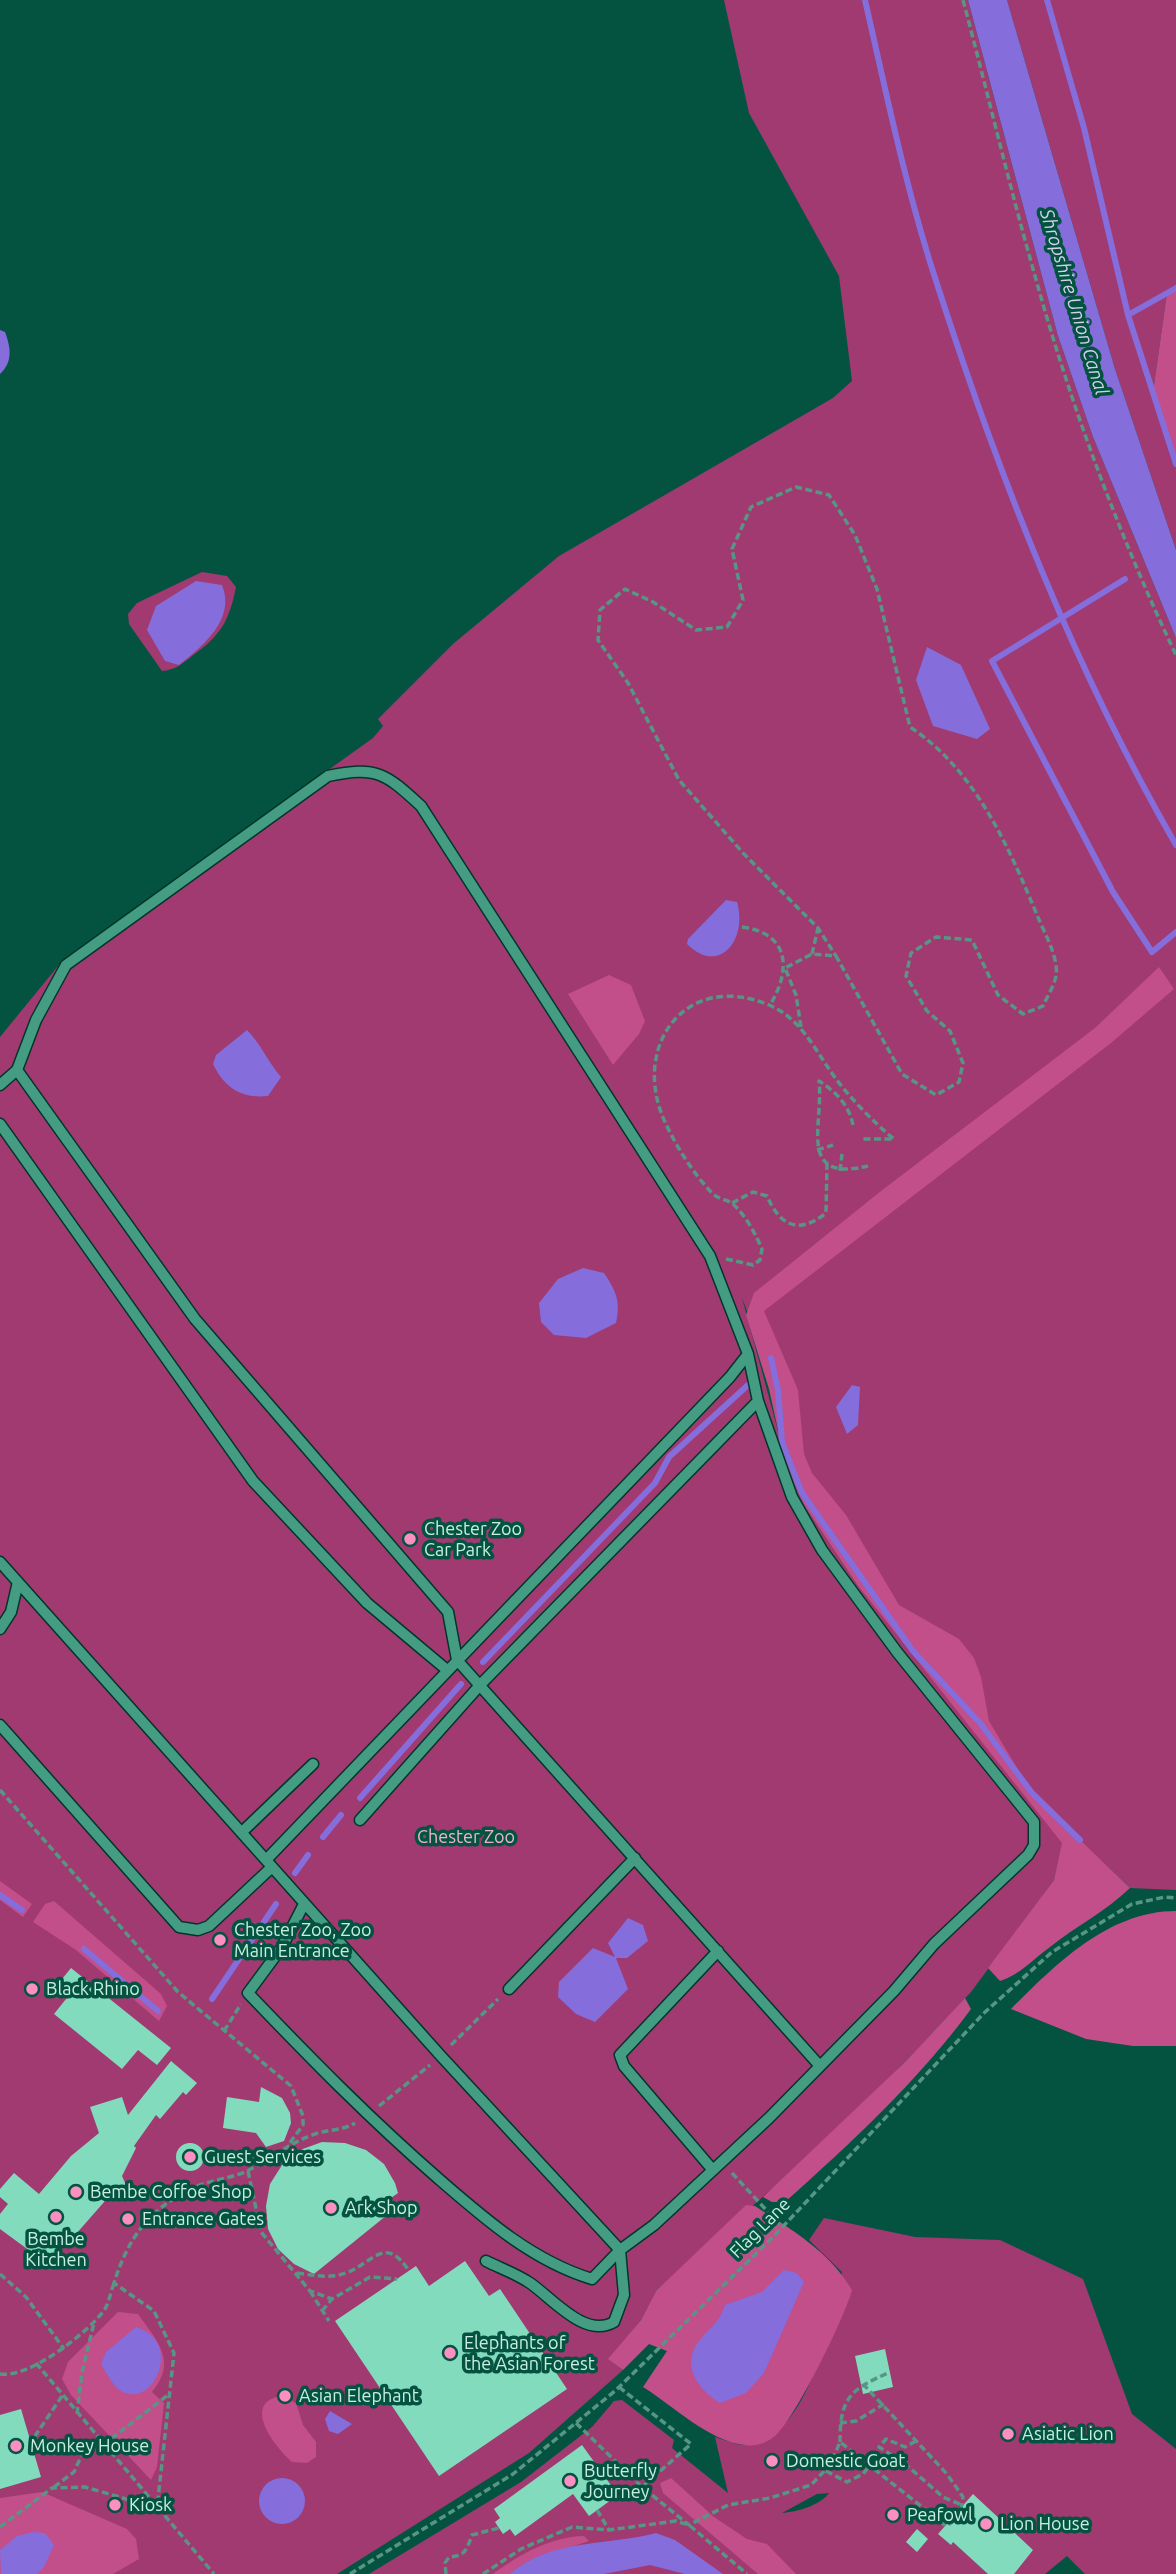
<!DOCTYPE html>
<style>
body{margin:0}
canvas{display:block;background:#045341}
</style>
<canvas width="1176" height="2574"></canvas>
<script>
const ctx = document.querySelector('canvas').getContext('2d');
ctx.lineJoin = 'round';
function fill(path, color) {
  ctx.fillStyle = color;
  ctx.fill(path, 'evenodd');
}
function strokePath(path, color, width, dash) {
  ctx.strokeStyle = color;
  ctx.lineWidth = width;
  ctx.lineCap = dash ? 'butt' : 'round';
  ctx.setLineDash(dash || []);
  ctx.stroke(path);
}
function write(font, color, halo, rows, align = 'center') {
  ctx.font = font + ' Ubuntu,sans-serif';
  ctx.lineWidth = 7;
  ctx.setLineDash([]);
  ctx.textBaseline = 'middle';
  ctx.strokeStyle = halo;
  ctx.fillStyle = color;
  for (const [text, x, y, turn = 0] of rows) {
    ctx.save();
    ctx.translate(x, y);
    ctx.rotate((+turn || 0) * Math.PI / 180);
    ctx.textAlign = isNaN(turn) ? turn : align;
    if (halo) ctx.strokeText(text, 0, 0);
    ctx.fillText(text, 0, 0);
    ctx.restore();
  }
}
const green = new Path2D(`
 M724,0H968L1058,336L1093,437L1176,638V1890L1130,1888L1032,1793L781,1442L786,1466L804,1505L858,1586L1063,1843L1054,1880L971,1992L905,2062L800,2164L656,2291L641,2320L609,2359L623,2370L529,2453L337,2574H0V1037L63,960L373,738L383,726L378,719L453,644L559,556L833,398L852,381L839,276L749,113ZM742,1298L778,1390L781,1442Z
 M1007,0H1176V288L1167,293L1153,392L1176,464V550L1115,369Z
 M202,572L227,576L236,587C229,622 220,636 192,656C182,664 175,670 162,671L129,624L128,614L137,603Z
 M824,2218L915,2237L1000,2240L1083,2279L1132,2414L1176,2449V2574H1085L1067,2556L1045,2574H369L521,2482L592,2427L614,2401L622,2400L674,2440L672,2448L728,2493L715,2437C725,2440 738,2446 747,2445C811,2435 829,2324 842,2272L809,2240ZM829,2493C821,2505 797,2512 782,2513L817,2494Z`);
const forest = new Path2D(`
 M1176,288V464L1153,392L1167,293Z
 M1159,967L1174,989L1111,1043L764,1311L798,1390L804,1454L812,1473L846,1515L899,1605L959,1639L974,1658L981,1677L989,1721L1032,1793L1130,1888C1105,1912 1076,1926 1050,1947C1033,1959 1020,1975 1000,1981L988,1968L1054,1880L1062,1843L858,1586L804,1505L786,1466L769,1389L746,1315L754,1293L881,1191L1095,1028Z
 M609,975L631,985L645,1021L639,1034L613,1065L568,994Z
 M0,1881L32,1904L23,1917L0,1900Z
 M54,1901L161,1994L167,2006L159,2021L76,1950L33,1922L45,1904Z
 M1176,1911V2046H1133L1086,2039L1011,2009C1055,1965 1108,1911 1176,1911Z
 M965,1998L971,2009C919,2080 851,2143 785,2202H772L763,2197L905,2062Z
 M746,2205L755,2206C792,2230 829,2251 852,2290C845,2317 795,2419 775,2436C766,2443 756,2447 745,2445C710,2442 672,2405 643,2387L667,2351L649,2344L623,2370L608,2359L641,2320L656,2291Z
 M118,2312L138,2314C157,2341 178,2361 152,2392L164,2403L157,2467L151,2480L71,2395L62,2379L68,2362Z
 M281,2396L296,2403L303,2425L316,2442V2457L307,2463L292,2462C276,2448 240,2403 281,2396Z
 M671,2478L714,2517L747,2539L767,2544L796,2574H758L663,2493L660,2483Z
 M42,2492L127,2529L136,2539L139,2559L113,2574H0V2498Z
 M584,2536L589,2541L529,2561L510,2574H493C520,2554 550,2537 584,2536Z`);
const water = new Path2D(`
 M968,0H1007L1115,369L1176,550V638L1093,437L1058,336Z
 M0,330L5,332C11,348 13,362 0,374Z
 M196,581L222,585C236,619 203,646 179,665L165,661L147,630L156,606Z
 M927,647L961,665L990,729L977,739L933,726L916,680Z
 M726,900L737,902C748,940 719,976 687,944L688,939Z
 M247,1030C261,1044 268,1062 281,1077L268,1096C241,1099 224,1087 213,1064L216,1055Z
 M583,1268L604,1273C616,1291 621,1301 616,1323L586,1338L554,1335L541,1322L539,1303L558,1279Z
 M852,1385L860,1387L858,1425L847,1434L836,1407Z
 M628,1918L643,1925L648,1941L627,1958H616L628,1989L595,2022L576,2014L558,1997L559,1982L593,1948L615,1957L608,1943Z
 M784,2270L797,2273L804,2282L764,2373L746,2393L720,2403C700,2391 681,2367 697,2344C708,2328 718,2326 725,2305L762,2292Z
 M136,2327C184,2341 154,2410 121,2391C112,2385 106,2372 101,2364L106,2352Z
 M330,2411L352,2424L338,2434L329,2431L325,2419Z
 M259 2501a23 23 0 1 1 46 0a23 23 0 1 1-46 0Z
 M33,2532L45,2533L54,2545L44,2567L37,2574H1L0,2550L17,2536Z
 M656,2533L675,2540L723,2574H685L650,2565L604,2574H510C551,2538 608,2546 656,2533Z`);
const stream = new Path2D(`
 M865,0C887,96 907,194 938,287C1000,479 1075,670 1176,845
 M1047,0L1084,128L1128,315L1176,464
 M1128,315L1176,288
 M1125,579L992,661L1113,892L1152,952L1176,932
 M771,1358L778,1390L782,1442L802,1493L913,1651L980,1723L1032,1793L1080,1840
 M483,1662L655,1483L669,1457L748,1385
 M360,1798L461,1684
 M323,1837L341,1815
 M295,1873L308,1855
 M0,1895L22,1910
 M84,1949L158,2011
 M212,1999L276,1904`);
const building = new Path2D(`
 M71,1968L171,2048L157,2065L138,2050L122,2069L54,2014L70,1994L58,1984Z
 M171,2061L197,2083L186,2095L183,2092L160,2119L156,2115L134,2146L136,2148L122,2176L130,2194L115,2201L112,2193L76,2234L45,2262L0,2229V2214L8,2204L0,2197V2189L14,2173L39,2194L71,2156L99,2133L90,2107L122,2097L128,2115Z
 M261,2087L282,2098L290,2113L291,2123L284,2141L266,2147L256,2133L223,2128L227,2097L259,2102Z
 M322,2142L345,2143L366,2150L384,2164L395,2183L398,2193L391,2198L397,2207L314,2274L294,2264L278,2249L268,2229L266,2206L270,2184L289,2154Z
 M176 2157a14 14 0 1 1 28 0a14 14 0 1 1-28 0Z
 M465,2261L489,2296L500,2289L567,2389L439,2476L335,2321L416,2266L429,2286Z
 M885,2349L893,2387L863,2394L855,2356Z
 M21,2409L41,2477L0,2489V2415Z
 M582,2445L618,2495L589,2516L573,2494L515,2536L510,2529L503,2534L495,2522L500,2518L494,2509Z
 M973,2494L1033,2550L1014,2574H988L953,2542L951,2545L938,2534Z
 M917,2529L928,2539L917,2552L906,2542Z`);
const path = new Path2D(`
 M963,0C988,94 1010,189 1037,283C1071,406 1121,540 1176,655
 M742,927C789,933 792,969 770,1005
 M812,954L818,928
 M801,1027L796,995L785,968L812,954L836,956L902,1074L936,1095L959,1082L963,1063L950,1031L927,1011L906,976L911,953L936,937L972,940L998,995L1023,1014L1043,1006C1047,997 1054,986 1056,976C1059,958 1044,932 1037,915C1008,845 975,770 910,727L877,589L855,535L829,495L796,487L751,507L732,549L743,600L727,627L696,630L653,602L625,589L600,610L598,640L628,683L679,780L743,853L818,928L836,956
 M853,1125C849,1105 836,1092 819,1081C824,1124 796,1183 868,1166
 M817,1150L833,1145
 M840,1171L842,1154
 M732,1203L753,1192L767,1196C780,1226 799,1235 826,1213L827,1164
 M726,1259L753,1265L760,1260L762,1249C756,1235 746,1216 734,1205C728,1199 718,1200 711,1192C693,1173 676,1146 665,1122C630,1046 686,970 769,1005C798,1017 812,1044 829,1069C844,1092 873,1122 894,1139H862
 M0,1790L178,1992L291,2086L303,2116V2125L289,2144
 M224,2031L241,2004
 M451,2045L498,1999
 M379,2106L430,2065
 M248,2171L261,2232L310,2291L332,2299L370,2277L397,2279
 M732,2173L782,2227
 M297,2273C314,2275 330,2279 346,2273C373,2263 385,2234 409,2271
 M0,2274L26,2297L64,2349
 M310,2291L329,2321
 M322,2311L332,2299
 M36,2363L214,2574
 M0,2374C29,2379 89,2332 105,2309C109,2302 111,2291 114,2283
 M619,2387L691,2444L642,2487
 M62,2396L31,2442L84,2450L99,2440
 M77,2414L82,2372L94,2323
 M576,2423L642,2487L689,2525L728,2505L770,2498L811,2485L830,2465L840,2442L946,2526L960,2517L963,2497L947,2474L863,2384
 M840,2423L856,2421L884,2404
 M916,2441L905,2447L886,2439L879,2447L904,2463L943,2497L962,2505
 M840,2442C840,2397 850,2390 890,2372
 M103,2445L168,2395
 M826,2471L847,2482L863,2474L871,2464
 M54,2487L74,2472L84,2450
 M597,2510L609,2530
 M0,2527L52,2488L85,2487L157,2508L174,2353L154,2311L114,2283C128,2238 149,2209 193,2188C211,2179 232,2179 249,2170C272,2158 291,2142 315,2134C329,2129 342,2131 355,2123
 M350,2574L513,2474L615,2391L775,2235L984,2013L1052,1952L1132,1904L1165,1897L1176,1898
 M446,2574L445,2563L449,2557C466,2556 466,2550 472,2535L499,2528
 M483,2574L521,2549L572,2527L609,2530L676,2521L689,2525L747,2574`);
const lane = new Path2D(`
 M17,1070L195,1319L448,1612L457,1660L819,2065
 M0,1085L17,1070L36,1020L66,965L328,776C377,766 385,773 421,806L710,1256L748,1354L730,1377L266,1860
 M0,1124L253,1481L367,1603L447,1670
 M0,1562L440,2055L620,2250L624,2295L614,2322C585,2339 552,2298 530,2283C517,2274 500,2268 486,2261
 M0,1629L11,1612L18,1582
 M0,1725L179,1927L198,1930L209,1926L272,1867
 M360,1820L481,1684L758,1401L748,1354
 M242,1832L313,1764
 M304,1904L282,1947L248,1993C311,2059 371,2120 440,2180C486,2220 533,2261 592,2279L620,2250L654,2225L769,2118L894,1991L934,1944L1028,1855L1034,1845V1822L897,1652L822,1550L792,1497L758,1401
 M509,1989L635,1858
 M712,2169L624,2066L620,2055L718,1951`);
const markers = [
 [410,1539,7,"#fc8fc2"],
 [220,1940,7,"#fc8fc2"],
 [32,1989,7,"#fc8fc2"],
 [190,2157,7,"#fc8fc2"],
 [76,2192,7,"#fc8fc2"],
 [331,2208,7,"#fc8fc2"],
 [56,2217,7,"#fc8fc2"],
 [128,2219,7,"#fc8fc2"],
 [450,2353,7,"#fc8fc2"],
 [285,2396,7,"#fc8fc2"],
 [1008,2434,7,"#fc8fc2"],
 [16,2446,7,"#fc8fc2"],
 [772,2461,7,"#fc8fc2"],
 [570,2481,7,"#fc8fc2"],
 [115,2505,7,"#fc8fc2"],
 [893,2515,7,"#fc8fc2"],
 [986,2524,7,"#fc8fc2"]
];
const poiNames = [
 ["Chester Zoo",424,1529],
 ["Car Park",424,1550],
 ["Chester Zoo, Zoo",234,1930],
 ["Main Entrance",234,1951],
 ["Black Rhino",46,1989],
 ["Guest Services",204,2157],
 ["Bembe Coffoe Shop",90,2192],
 ["Ark Shop",345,2208],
 ["Entrance Gates",142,2219],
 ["Bembe",56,2239,"center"],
 ["Kitchen",56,2260,"center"],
 ["Elephants of",464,2343],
 ["the Asian Forest",464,2364],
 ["Asian Elephant",299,2396],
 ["Asiatic Lion",1022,2434],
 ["Monkey House",30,2446],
 ["Domestic Goat",786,2461],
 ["Butterfly",584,2471],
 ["Journey",584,2492],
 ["Kiosk",129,2505],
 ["Peafowl",907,2515],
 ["Lion House",1000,2524]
];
const parkNames = [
 ["Chester Zoo",466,1837]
];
const streetNames = [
 ["Flag Lane",760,2228,-45]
];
const waterNames = [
 ["Shropshire Union Canal",1074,302,73]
];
fill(green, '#a03a70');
fill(forest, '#c24e8a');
fill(water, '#856ddb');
strokePath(stream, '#856ddb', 6);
fill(building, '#83dbbe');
strokePath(lane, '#013629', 13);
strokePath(path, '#579685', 3.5, [7, 3.5]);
strokePath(lane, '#449d83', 10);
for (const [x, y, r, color] of markers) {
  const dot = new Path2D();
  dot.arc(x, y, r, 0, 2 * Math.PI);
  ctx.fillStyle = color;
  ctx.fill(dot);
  strokePath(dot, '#045341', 2.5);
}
write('18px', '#c6efe0', '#045341', poiNames, 'left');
write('18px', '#eeb3cc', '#045341', parkNames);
write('18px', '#c6efe0', '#045341', streetNames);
write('italic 19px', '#d4d0ec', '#045341', waterNames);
</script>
